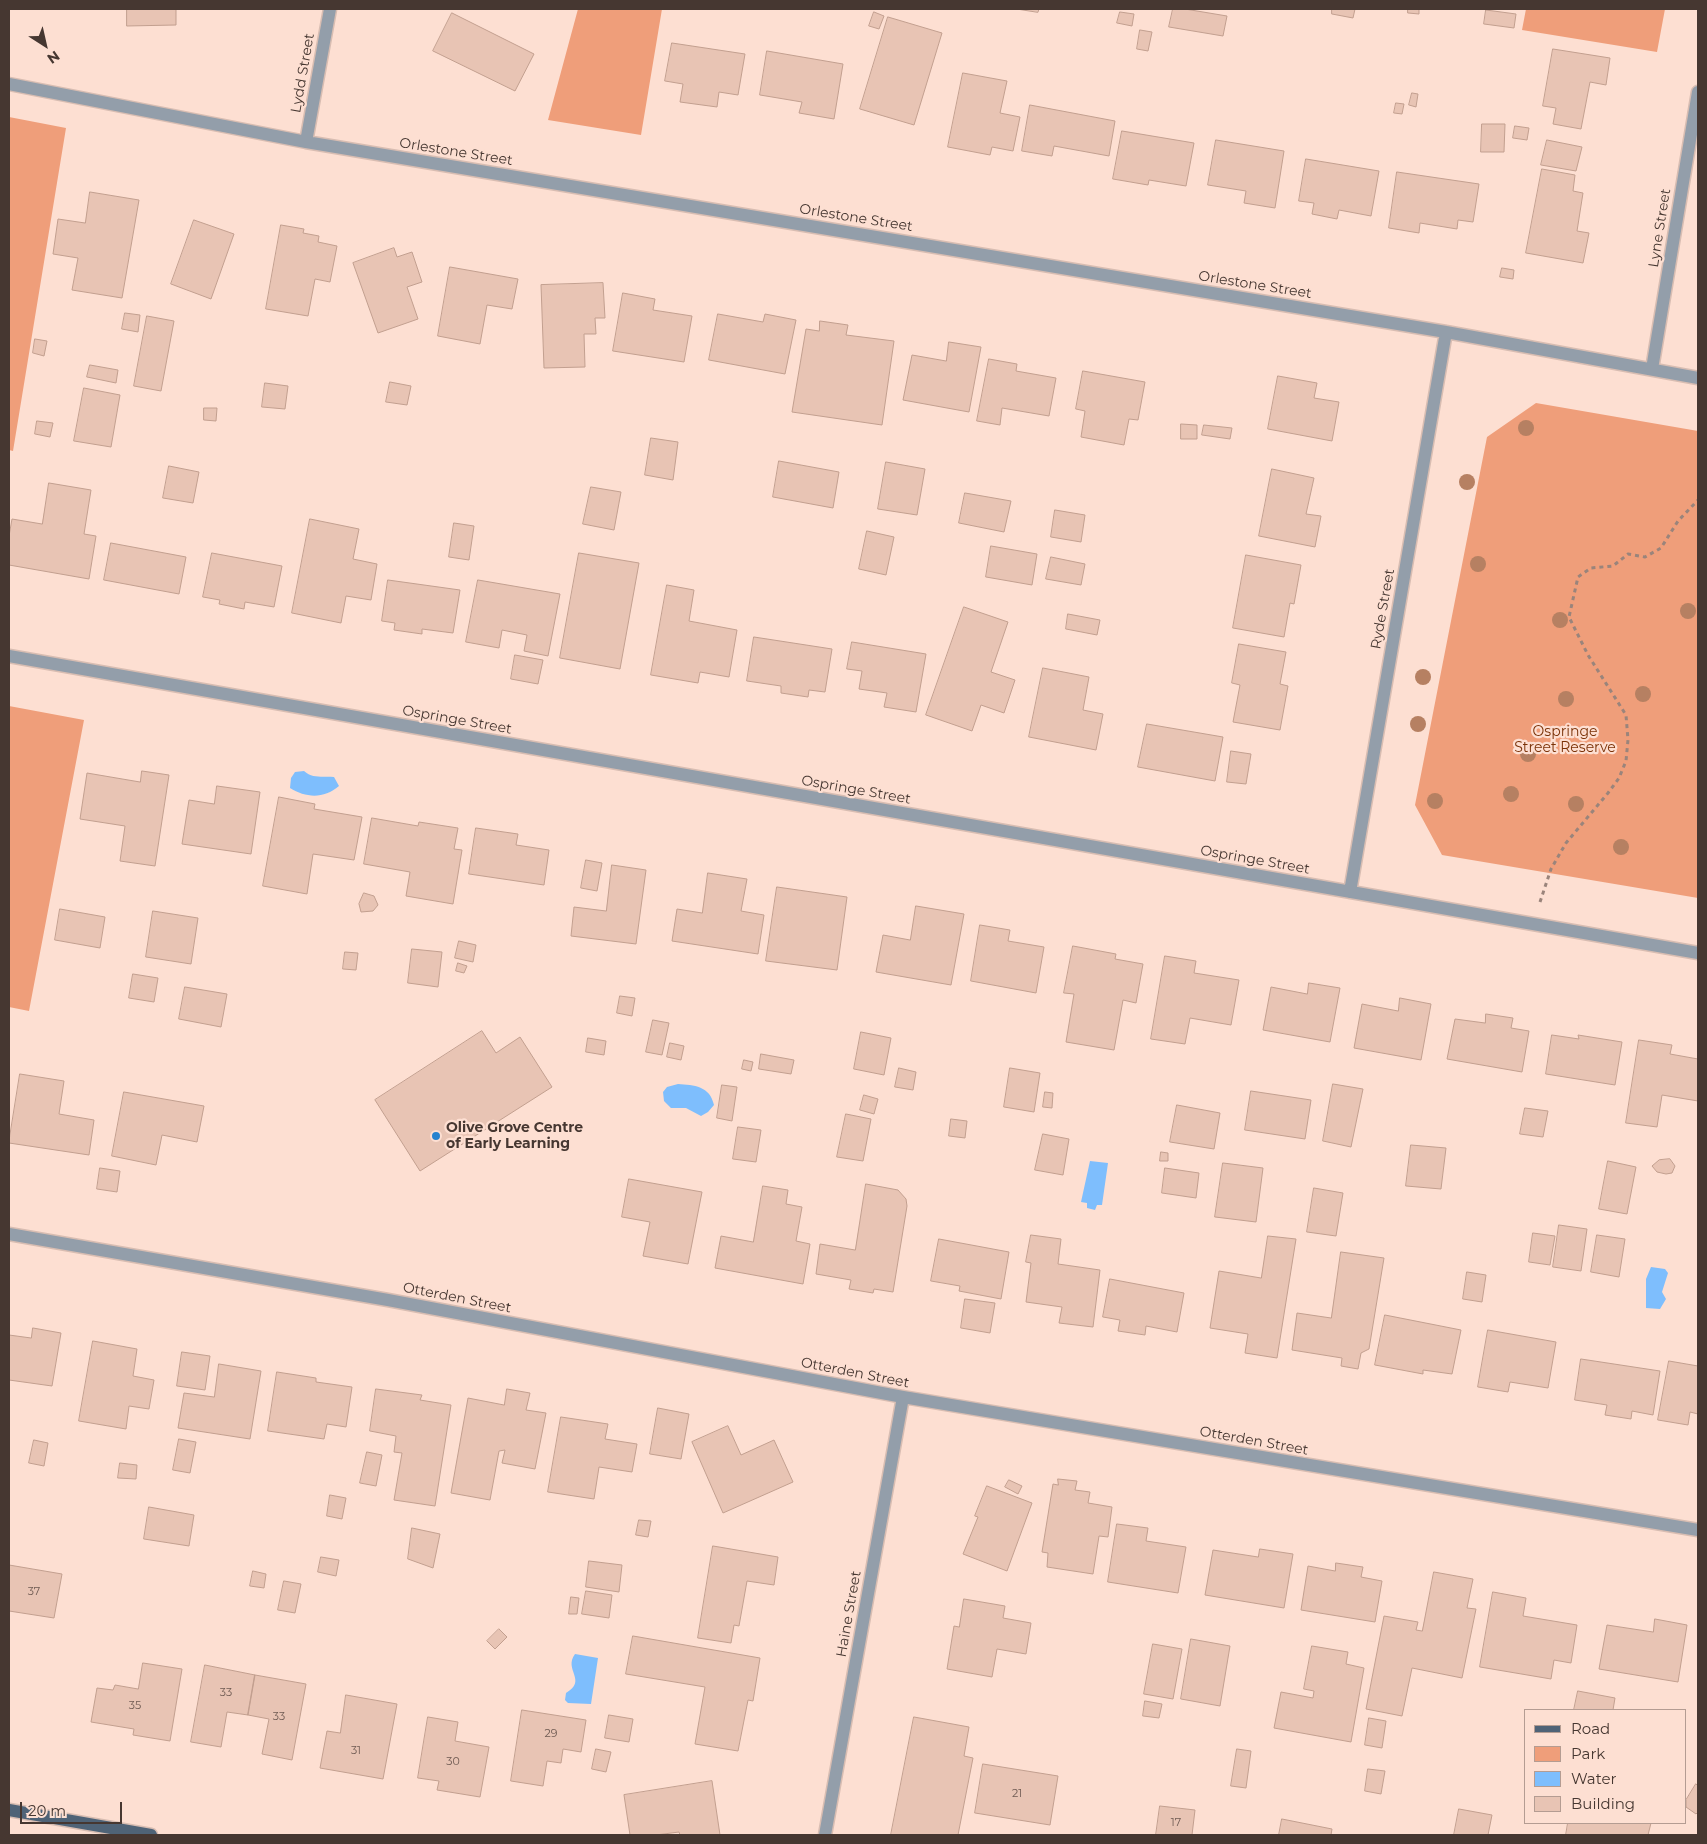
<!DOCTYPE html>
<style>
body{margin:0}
#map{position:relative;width:1707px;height:1844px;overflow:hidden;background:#fddfd2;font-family:Montserrat,sans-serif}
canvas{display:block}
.frame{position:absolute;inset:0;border:10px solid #463731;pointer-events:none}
.legend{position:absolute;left:1524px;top:1709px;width:162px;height:115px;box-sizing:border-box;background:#fddfd2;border:1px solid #b49c92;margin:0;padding:6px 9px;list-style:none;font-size:15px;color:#463731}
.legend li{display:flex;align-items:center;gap:10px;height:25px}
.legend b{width:25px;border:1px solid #b49c92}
.north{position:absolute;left:20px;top:20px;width:50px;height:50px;-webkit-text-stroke:4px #fddfd2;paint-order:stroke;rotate:145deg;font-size:14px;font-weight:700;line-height:20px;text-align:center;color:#463731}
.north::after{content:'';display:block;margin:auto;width:18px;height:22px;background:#463731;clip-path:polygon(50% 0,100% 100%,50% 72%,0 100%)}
.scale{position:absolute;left:20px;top:1802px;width:102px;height:22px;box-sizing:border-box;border:2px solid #463731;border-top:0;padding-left:6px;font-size:15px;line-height:18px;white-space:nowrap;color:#463731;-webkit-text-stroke:4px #fddfd2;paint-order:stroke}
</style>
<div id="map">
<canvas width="1707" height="1844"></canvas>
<div class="frame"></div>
<ul class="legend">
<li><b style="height:6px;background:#4f6377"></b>Road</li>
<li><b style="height:14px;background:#ef9e7a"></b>Park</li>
<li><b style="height:14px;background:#7ebefd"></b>Water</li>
<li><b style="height:14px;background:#e8c4b4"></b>Building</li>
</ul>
<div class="north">N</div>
<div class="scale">20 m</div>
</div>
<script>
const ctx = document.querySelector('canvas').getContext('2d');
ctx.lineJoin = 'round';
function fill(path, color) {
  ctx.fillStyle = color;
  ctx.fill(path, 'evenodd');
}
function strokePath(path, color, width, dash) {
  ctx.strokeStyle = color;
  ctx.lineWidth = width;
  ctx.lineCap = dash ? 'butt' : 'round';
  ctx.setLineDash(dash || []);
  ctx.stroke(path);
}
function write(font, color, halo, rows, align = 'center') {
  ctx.font = font + ' Montserrat,sans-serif';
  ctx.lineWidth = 4.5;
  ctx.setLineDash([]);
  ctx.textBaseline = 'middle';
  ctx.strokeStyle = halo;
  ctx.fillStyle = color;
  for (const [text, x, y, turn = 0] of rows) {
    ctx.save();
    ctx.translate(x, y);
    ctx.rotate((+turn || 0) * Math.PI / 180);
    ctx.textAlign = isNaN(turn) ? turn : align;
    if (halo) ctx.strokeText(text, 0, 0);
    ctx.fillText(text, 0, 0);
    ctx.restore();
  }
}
const green = new Path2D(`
 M578,9H662L641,135L548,120Z
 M1526,9H1665L1657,52L1522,30Z
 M9,117L66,128L13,451L9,450Z
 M1536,403L1698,431V898L1442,855L1415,805L1487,437Z
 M9,706L84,720L29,1011L9,1007Z`);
const water = new Path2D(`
 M304,771C313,779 323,776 334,777L339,786C324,799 306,798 290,788L291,778L295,772Z
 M678,1084C694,1085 710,1086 714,1105L708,1112L701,1116L686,1108H671L664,1101L663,1092L667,1087Z
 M1090,1161L1108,1163L1102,1205H1097L1095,1210L1087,1208V1203L1081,1202Z
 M1651,1267L1665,1269L1668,1273L1662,1292L1666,1299L1660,1309L1646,1308V1279Z
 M575,1654L598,1658L591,1704L568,1703L565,1700L566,1693C588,1680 563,1670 575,1654Z`);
const building = new Path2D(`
 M127,9H176V25L127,26Z
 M1017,9H1039L1038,12Z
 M1173,9H1185L1227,16L1223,36L1169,27Z
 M1332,9H1355L1353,18L1332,14Z
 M1408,9H1419V14L1408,13Z
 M1486,10L1516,14L1514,28L1484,24Z
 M874,12L884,16L879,29L869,26Z
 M1120,12L1134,14L1132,26L1117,23Z
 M452,13L534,54L515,91L433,51Z
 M888,17L942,33L914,125L860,109Z
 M1140,30L1152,32L1148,51L1137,49Z
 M672,43L745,54L738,95L719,92L717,107L680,102L683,84L665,81Z
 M1553,49L1610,58L1606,85L1590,82L1581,129L1553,124L1556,108L1543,106Z
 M767,51L843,64L834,119L799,113L802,102L760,95Z
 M963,73L1007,81L1000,113L1020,117L1013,151L992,147L990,155L948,147Z
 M1412,93L1418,94L1416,107L1409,105Z
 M1396,103L1404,104L1402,114L1394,113Z
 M1030,105L1115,121L1109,156L1054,146L1052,156L1022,151Z
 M1482,124H1505L1504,152H1481Z
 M1515,126L1529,128L1527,140L1513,138Z
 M1122,131L1194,143L1186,186L1149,180L1148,185L1113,179Z
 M1216,140L1284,151L1275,208L1244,203L1246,191L1208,185Z
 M1547,140L1582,147L1576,171L1541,165Z
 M1306,159L1379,171L1371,216L1339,210L1337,219L1312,214L1314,203L1299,201Z
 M1542,169L1575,175L1573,191L1583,193L1577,231L1589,233L1583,263L1526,253Z
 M1397,172L1479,184L1473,222L1458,220L1457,229L1420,223L1419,233L1389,228Z
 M90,192L139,200L122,298L72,290L78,258L53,254L58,219L85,223Z
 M194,220L234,234L211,299L171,284Z
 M281,225L304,229L303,233L319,236L318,242L337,246L330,282L315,279L308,316L266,309Z
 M394,248L397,257L412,252L422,282L407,287L418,319L378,333L353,263Z
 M450,267L518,279L512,309L487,305L480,344L438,336Z
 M1502,268L1514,270L1513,279L1500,277Z
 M603,283L605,318H595L596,334H584L585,367L544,368L541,285Z
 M623,293L655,299L653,310L692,316L684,362L613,351Z
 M125,313L140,315L138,332L122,329Z
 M718,314L763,322L765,314L796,320L785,374L709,360Z
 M147,316L174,321L161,391L134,386Z
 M820,321L848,325L846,335L894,341L882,425L792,412L806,329L819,331Z
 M35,339L47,341L44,356L33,353Z
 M949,342L981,347L969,412L903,400L912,355L946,361Z
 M989,359L1017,364L1016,371L1056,378L1049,416L1002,408L1000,425L977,421Z
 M90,365L118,370L116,383L87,377Z
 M1083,371L1145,382L1138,420L1129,419L1124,445L1081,437L1085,411L1076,409Z
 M1278,376L1317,383L1314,398L1339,402L1332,441L1268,429Z
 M390,382L411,386L407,405L386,402Z
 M265,383L288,386L285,409L262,407Z
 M84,388L120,395L111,447L74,441Z
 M204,408H217L216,421L204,420Z
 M37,421L53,423L50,437L35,434Z
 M1181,424L1197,425V439H1181Z
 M1204,425L1232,428L1230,439L1202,435Z
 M651,438L678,442L673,480L645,475Z
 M779,461L839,472L833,508L773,497Z
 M886,462L925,469L917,515L878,509Z
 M169,466L199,472L193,503L163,498Z
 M1272,469L1314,478L1306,514L1321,516L1315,547L1259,536Z
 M49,483L91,490L84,534L96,536L89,579L9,565V536L12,519L42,524Z
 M591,487L621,492L614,530L583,524Z
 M965,493L1011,501L1004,532L959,523Z
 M1055,510L1085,515L1081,542L1051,537Z
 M310,519L359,529L353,559L377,564L371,600L346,596L341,623L292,613Z
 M454,523L474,526L469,560L449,557Z
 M867,531L894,537L886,575L859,569Z
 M111,543L186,557L179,594L104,580Z
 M991,546L1037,554L1032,585L986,577Z
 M212,553L282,566L274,607L245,602L244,609L219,604L220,600L203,597Z
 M579,553L639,563L620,669L560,658Z
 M1246,555L1301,565L1294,604L1290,603L1284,637L1233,628Z
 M1051,557L1085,564L1081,585L1046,579Z
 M388,580L460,590L453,633L422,629V634L394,630L395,623L382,621Z
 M478,580L560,594L548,656L524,651L527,635L502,630L499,648L466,642Z
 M667,585L694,590L689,621L737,630L729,677L700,672L698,683L651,675Z
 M964,607L1008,622L991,672L1015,680L1004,713L981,705L972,731L926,715Z
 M1068,614L1100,620L1097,635L1066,629Z
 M754,637L832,649L825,692L809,690L808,697L781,693V686L747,681Z
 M852,642L926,654L916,712L884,707L887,693L859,689L862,671L847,669Z
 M1239,644L1286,652L1280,684L1288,686L1280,730L1233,722L1240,685L1232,683Z
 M515,655L543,660L538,684L511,679Z
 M1043,668L1089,677L1083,710L1103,714L1096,750L1029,737Z
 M1147,724L1223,737L1215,781L1138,767Z
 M1231,751L1251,754L1246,784L1227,782Z
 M142,771L169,775L155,866L120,861L125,826L80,819L87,773L140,782Z
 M217,786L260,792L251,854L182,844L189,800L214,804Z
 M279,797L315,804L314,809L362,817L354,860L313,854L307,894L263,886Z
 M372,818L418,826L419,822L458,828L454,849L462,850L453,904L406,896L410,872L364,864Z
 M476,828L518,834L516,845L549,850L544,885L469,874Z
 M586,860L602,863L597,891L581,888Z
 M612,865L646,870L636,944L571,936L574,907L606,911Z
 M708,873L747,879L741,911L764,915L758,954L672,941L677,909L702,913Z
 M777,887L847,897L837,970L766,961Z
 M364,893L374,896L378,905L373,911L361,912L359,904Z
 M916,906L964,914L951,985L876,972L883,935L910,940Z
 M60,909L105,917L100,948L55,940Z
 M153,911L198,918L191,964L146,957Z
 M980,925L1010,930L1008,941L1044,947L1036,993L971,981Z
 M459,941L476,945L473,962L455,958Z
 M1073,946L1116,954L1115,959L1143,964L1136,1003L1123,1000L1114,1050L1066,1042L1074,994L1064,993Z
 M412,949L442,952L438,987L408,983Z
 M345,952L358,953L356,970L343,969Z
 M1165,956L1196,961L1194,973L1239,980L1231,1025L1190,1018L1185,1044L1151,1039Z
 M458,963L467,966L464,973L456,971Z
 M133,974L158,978L154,1002L129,998Z
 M1309,983L1340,988L1330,1042L1263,1030L1271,987L1307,994Z
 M185,987L227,994L221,1027L179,1019Z
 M620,996L635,998L632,1016L617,1013Z
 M1400,998L1431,1004L1421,1060L1354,1048L1362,1004L1398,1011Z
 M1486,1014L1513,1018L1511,1028L1529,1031L1522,1072L1447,1059L1455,1019L1485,1023Z
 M653,1020L669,1023L662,1055L646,1052Z
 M482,1031L496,1053L520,1037L552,1087L420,1171L375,1100Z
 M861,1032L891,1038L884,1075L854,1069Z
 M1552,1035L1579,1039L1578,1035L1622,1042L1615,1085L1546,1074Z
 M588,1038L606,1041L604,1055L586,1052Z
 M1639,1040L1672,1045L1670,1054L1698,1059V1101L1662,1095L1657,1127L1626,1123Z
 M670,1043L684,1046L681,1060L667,1057Z
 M761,1054L794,1060L791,1074L759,1069Z
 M744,1060L753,1062L751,1071L742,1069Z
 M899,1068L916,1072L913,1090L895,1087Z
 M1010,1068L1040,1073L1034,1112L1004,1107Z
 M20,1074L64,1081L59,1114L94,1120L89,1155L9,1143Z
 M1333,1084L1363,1089L1351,1147L1323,1141Z
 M722,1085L737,1087L732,1121L717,1118Z
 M1251,1091L1311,1100L1305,1139L1245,1130Z
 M124,1092L204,1106L197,1142L162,1135L156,1165L112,1156Z
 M1045,1092L1053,1093L1052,1108L1043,1107Z
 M864,1095L878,1099L874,1114L860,1110Z
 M1177,1105L1220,1113L1214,1149L1170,1142Z
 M1525,1108L1548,1111L1543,1137L1520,1134Z
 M846,1114L871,1119L863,1161L837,1157Z
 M951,1119L967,1121L965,1138L949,1136Z
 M738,1127L761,1130L756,1162L733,1159Z
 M1043,1134L1069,1139L1063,1175L1035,1170Z
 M1411,1145L1446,1148L1441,1189L1406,1186Z
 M1161,1152L1168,1153V1161H1160Z
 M1670,1159L1675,1166L1672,1173L1666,1174L1657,1172L1652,1166L1659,1160Z
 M1608,1161L1636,1167L1627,1214L1599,1209Z
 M1223,1163L1263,1168L1256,1222L1215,1217Z
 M100,1168L120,1171L117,1192L97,1189Z
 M1165,1168L1199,1173L1196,1198L1162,1193Z
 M629,1179L702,1192L688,1264L643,1256L650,1222L622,1217Z
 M866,1184L898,1190L906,1199L907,1206L893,1292L874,1289L873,1293L849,1289L851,1280L816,1274L820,1244L855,1250Z
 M763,1186L788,1190L786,1204L802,1207L796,1241L810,1244L803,1284L715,1268L721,1236L753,1242Z
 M1314,1188L1343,1193L1336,1236L1307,1232Z
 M1559,1225L1587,1229L1581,1271L1553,1267Z
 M1533,1233L1555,1236L1550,1265L1529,1262Z
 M1031,1235L1061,1239L1058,1264L1100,1270L1093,1327L1059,1323L1062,1307L1026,1302L1031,1263L1026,1262Z
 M1597,1235L1625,1239L1619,1277L1591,1272Z
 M1268,1236L1296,1239L1277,1358L1245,1353L1248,1334L1210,1328L1219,1271L1261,1278Z
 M939,1239L1009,1252L1001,1299L959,1291L960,1286L931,1281Z
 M1341,1252L1384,1258L1369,1349L1361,1353L1358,1369L1341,1366L1342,1358L1292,1350L1297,1313L1331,1318Z
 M1467,1272L1486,1275L1482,1302L1463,1299Z
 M1110,1279L1184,1293L1177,1332L1146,1326L1145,1335L1118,1331L1120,1320L1103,1317Z
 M965,1299L995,1303L990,1333L961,1328Z
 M1385,1315L1461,1330L1452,1374L1423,1370V1374L1375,1365Z
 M33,1328L61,1333L52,1386L9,1380V1335L31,1338Z
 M1488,1330L1556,1342L1548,1388L1510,1382L1508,1392L1478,1387Z
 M93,1341L137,1349L133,1376L154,1380L149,1409L129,1406L126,1429L79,1421Z
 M182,1352L210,1356L205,1390L177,1386Z
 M1581,1359L1660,1371L1653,1415L1632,1411L1631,1419L1605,1415L1607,1405L1575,1400Z
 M1669,1361L1698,1366V1414L1690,1412L1688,1425L1658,1420Z
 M219,1364L261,1371L250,1439L178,1428L184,1393L214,1397Z
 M277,1372L316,1378V1382L352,1387L346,1427L327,1424L324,1439L268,1431Z
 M376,1389L422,1395L420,1400L451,1405L435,1506L394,1500L402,1453L394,1452L396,1436L370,1431Z
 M507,1389L530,1393L526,1410L546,1413L535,1469L502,1463L505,1450L499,1451L490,1500L451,1493L468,1398L504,1405Z
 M658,1408L689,1414L681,1459L650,1454Z
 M561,1417L608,1424L605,1439L637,1444L632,1472L599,1467L594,1499L548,1492Z
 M728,1426L741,1455L774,1440L793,1482L723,1513L692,1442Z
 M179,1439L196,1442L190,1473L173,1470Z
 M34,1440L48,1443L44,1466L29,1463Z
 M367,1452L382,1455L376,1486L360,1483Z
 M120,1463L137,1465L136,1479L118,1478Z
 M1058,1479L1077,1481L1075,1490L1090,1492L1088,1503L1112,1507L1108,1537L1099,1536L1093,1574L1047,1567L1048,1553L1042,1552L1053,1484L1058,1485Z
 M1009,1480L1022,1486L1018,1494L1005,1487Z
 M987,1486L1032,1503L1007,1571L963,1554L978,1517L975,1516Z
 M330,1495L346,1498L342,1519L327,1516Z
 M149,1507L194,1515L189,1546L144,1539Z
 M639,1520L651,1521L648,1537L636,1535Z
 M1117,1524L1148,1528L1146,1541L1186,1547L1178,1593L1108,1582Z
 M412,1528L440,1534L433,1568L408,1559Z
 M713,1546L778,1557L774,1585L747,1581L739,1626L734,1625L731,1643L698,1638Z
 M1260,1549L1293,1554L1284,1608L1205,1595L1213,1550L1258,1557Z
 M321,1557L339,1560L336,1576L318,1572Z
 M589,1561L622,1565L619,1592L586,1587Z
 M1336,1563L1363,1567L1361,1577L1382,1581L1375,1622L1301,1610L1308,1566L1335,1571Z
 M9,1565L62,1574L54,1618L9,1611Z
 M253,1571L266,1574L264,1588L250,1586Z
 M1434,1572L1473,1579L1467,1608L1476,1609L1462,1678L1412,1668L1402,1716L1366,1709L1384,1616L1418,1622L1416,1630L1422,1631Z
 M284,1581L301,1584L295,1613L278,1610Z
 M586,1591L612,1595L609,1618L582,1614Z
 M1493,1592L1526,1598L1523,1616L1577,1625L1571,1663L1554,1660L1551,1679L1480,1667Z
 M571,1597L579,1598L577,1614H569Z
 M964,1599L1005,1606L1003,1618L1031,1623L1026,1654L997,1649L992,1677L947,1669L954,1626L959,1627Z
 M1655,1619L1687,1625L1678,1682L1599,1669L1607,1625L1653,1632Z
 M499,1629L507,1637L495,1649L487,1641Z
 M633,1636L760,1658L753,1701L748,1700L738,1751L695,1744L705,1687L626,1674Z
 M1191,1639L1230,1646L1220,1706L1181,1699Z
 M1153,1644L1182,1649L1173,1699L1144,1694Z
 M1312,1646L1348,1652L1346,1664L1364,1668L1351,1742L1274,1728L1281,1692L1313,1698L1314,1691L1304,1689Z
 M143,1663L182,1669L170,1741L133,1735L134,1729L91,1722L97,1688L113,1690L115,1685L138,1689Z
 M205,1665L255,1675L248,1715L227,1712L221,1747L191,1742Z
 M255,1675L306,1684L292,1760L262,1754L269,1719L248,1715Z
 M1578,1691L1615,1698L1613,1710H1574Z
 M346,1695L397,1704L383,1779L320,1768L327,1731L340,1733Z
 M1145,1701L1162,1704L1159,1718L1143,1716Z
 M522,1710L586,1720L581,1752L563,1749L561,1763L547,1761L543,1786L511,1781Z
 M609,1715L633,1719L629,1742L605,1738Z
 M428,1717L458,1722L455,1741L489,1747L480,1797L437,1790L439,1781L418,1778Z
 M914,1717L969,1727L964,1756L973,1758L958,1835H891Z
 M1369,1718L1386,1721L1382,1748L1365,1745Z
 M596,1749L611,1752L606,1772L592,1769Z
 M1237,1749L1251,1751L1246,1788L1231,1786Z
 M983,1764L1058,1776L1050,1825L975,1813Z
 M1368,1769L1385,1771L1381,1794L1365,1791Z
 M712,1781L720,1835H680L679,1832L656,1835H630L624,1795Z
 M1696,1784L1698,1786V1812L1696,1814L1686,1807V1800Z
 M1160,1806L1195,1810L1192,1835H1156Z
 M1459,1809L1492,1815L1488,1835H1454Z
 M1282,1819L1332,1829L1331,1835H1279Z
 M1568,1823H1651L1648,1835H1566Z`);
const path = new Path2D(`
 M1540,902L1551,869L1566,843L1608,793L1619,778L1626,761L1628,740L1626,715L1588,655L1569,617L1578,577L1591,568L1613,566L1628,554L1645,557L1661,548L1678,521L1698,500`);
const minor = new Path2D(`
 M9,84L306,142L1446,332L1698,378
 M306,142L330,9
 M1652,369L1698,92
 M9,656L1698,953
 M1350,892L1446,332
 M9,1234L388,1300L903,1397L1698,1530
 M825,1835L903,1397`);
const major = new Path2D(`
 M9,1810L151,1835`);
const trees = [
 [1526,428],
 [1467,482],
 [1478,564],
 [1688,611],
 [1560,620],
 [1423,677],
 [1643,694],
 [1566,699],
 [1418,724],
 [1528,754],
 [1511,794],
 [1435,801],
 [1576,804],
 [1621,847]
];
const markers = [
 [436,1136,5,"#2783cf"]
];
const numberNames = [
 ["37",34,1592],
 ["33",226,1693],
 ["35",135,1706],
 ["33",279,1717],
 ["29",551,1734],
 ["31",356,1751],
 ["30",453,1762],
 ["21",1017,1794],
 ["17",1176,1823]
];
const streetNames = [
 ["Lydd Street",303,73,-80],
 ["Orlestone Street",456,152,9],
 ["Orlestone Street",856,218,9],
 ["Lyne Street",1660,228,-81],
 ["Orlestone Street",1255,285,9],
 ["Ryde Street",1383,609,-80],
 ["Ospringe Street",457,720,10],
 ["Ospringe Street",856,790,10],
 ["Ospringe Street",1255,860,10],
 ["Otterden Street",457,1298,11],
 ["Otterden Street",855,1373,11],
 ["Otterden Street",1254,1441,10],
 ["Haine Street",849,1614,-80]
];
const parkNames = [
 ["Ospringe",1565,732],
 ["Street Reserve",1565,748]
];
const poiNames = [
 ["Olive Grove Centre",446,1128],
 ["of Early Learning",446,1144]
];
fill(green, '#ef9e7a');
fill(water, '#7ebefd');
fill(building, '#e8c4b4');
strokePath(building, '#c29f8f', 1);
strokePath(minor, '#d8bdb2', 15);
strokePath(major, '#d8bdb2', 15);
strokePath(path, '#9a847b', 3, [4, 4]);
strokePath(minor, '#939eaa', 12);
strokePath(major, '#4f6377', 12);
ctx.fillStyle = '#b68062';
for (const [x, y] of trees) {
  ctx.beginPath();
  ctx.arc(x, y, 8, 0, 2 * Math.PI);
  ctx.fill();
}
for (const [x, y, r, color] of markers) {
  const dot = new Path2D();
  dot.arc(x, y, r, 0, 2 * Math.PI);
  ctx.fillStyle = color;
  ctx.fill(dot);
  strokePath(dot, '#fddfd2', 2);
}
write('11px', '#6e5a52', null, numberNames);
write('14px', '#463731', '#fddfd2', streetNames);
write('14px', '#7b3207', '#fddfd2', parkNames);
write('bold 14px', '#463731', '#fddfd2', poiNames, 'left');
</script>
